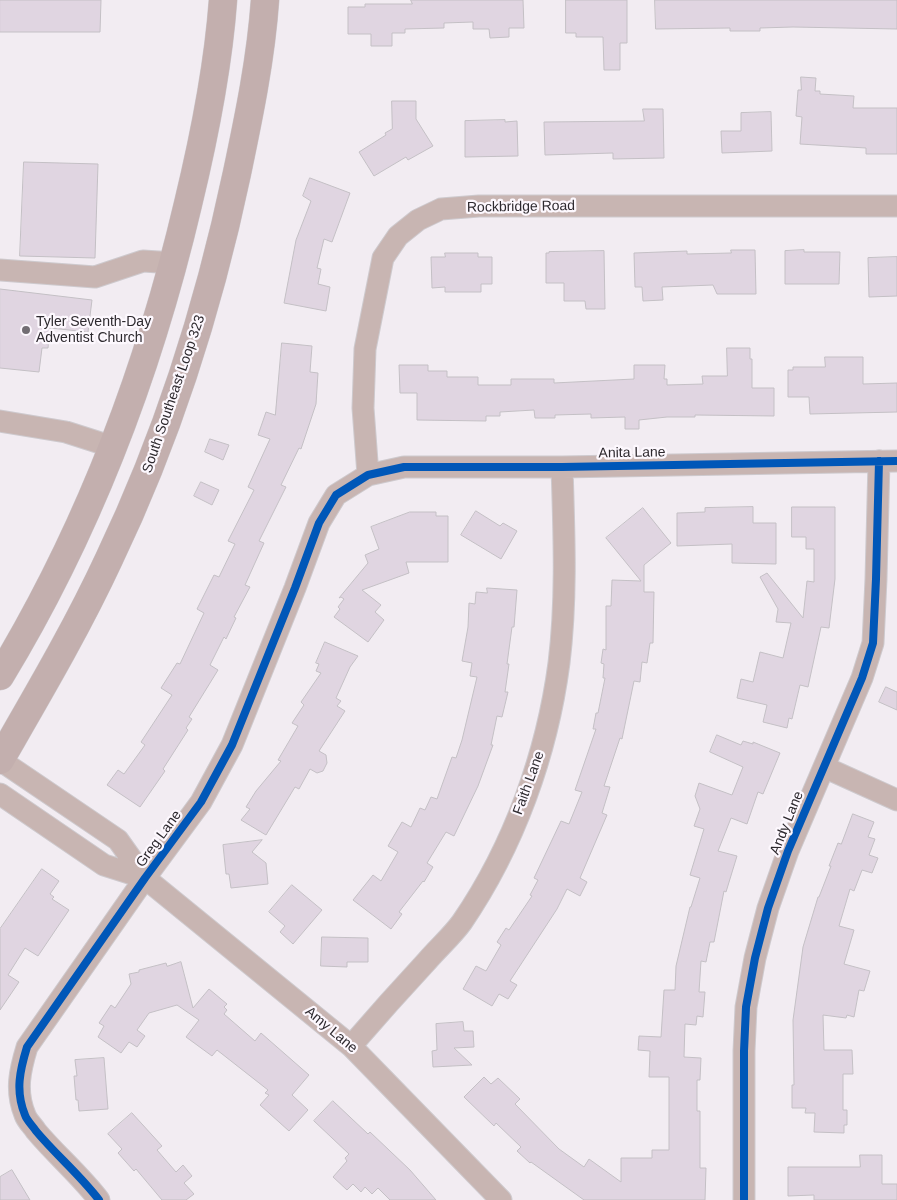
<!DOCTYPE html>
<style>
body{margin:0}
canvas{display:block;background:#f2ecf2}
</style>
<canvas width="897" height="1200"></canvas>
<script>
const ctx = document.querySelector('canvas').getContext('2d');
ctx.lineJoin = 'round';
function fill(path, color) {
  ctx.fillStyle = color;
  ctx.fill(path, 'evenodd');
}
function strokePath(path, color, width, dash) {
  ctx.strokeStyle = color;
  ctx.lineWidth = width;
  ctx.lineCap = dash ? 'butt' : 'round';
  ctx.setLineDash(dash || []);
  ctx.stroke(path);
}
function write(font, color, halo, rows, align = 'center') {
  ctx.font = font + ' Helvetica,sans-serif';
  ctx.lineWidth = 4.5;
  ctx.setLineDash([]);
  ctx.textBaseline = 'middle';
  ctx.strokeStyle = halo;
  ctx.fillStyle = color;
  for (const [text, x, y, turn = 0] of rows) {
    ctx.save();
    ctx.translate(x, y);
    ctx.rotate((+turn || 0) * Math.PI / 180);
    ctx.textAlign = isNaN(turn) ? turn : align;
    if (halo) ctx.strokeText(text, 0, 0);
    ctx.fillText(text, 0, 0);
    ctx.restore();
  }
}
const building = new Path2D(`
 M0,0H101L100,32H0Z
 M411,0H523L524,28H509V37L490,38L489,29H473V22L444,23V28L405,29V33H392V46H371V34H348V7H365V4H412Z
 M566,0H627V43H620V70H604L603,37H576V33H566Z
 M655,0H897V29L793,27L760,28V31H730V28L656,29Z
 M801,77L816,78L815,91H820V94L854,96L853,108H897V154H866V148L800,144L802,117L796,116L798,90H801Z
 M392,101H416V119L433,146L408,160L406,157L374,176L359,152L386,135L385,133L392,129Z
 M643,109H663L664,158L613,159V153L545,155L544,122L644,121Z
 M771,112L772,151L722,153L721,131H741V113Z
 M505,120V122L517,121L518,156L465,157V121Z
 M24,162L98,164L95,258L20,256Z
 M310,178L350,193L332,242L324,239L317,268L321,269L318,284L330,287L326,311L284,303L296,240L311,201L303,196Z
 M731,250H755L756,294H717L713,285L662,287L663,300L643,301L642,287H635L634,253L687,251V254L731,253Z
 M804,250V252H840L839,284H785V251Z
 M604,251L605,309H586L585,301H564V283H546V253H549V252Z
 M445,253H478V257H492V284H481V292H445V287L432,288L431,257H445Z
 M897,257V296L869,297L868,258Z
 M0,289L92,300L88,332L50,328L48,348H42L39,372L0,368Z
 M282,343L312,346L310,372L318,373L316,404L301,449L299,448L281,485L286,487L259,541L264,543L245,585L250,587L234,617L236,618L226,639L224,637L210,665L218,670L189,717L192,719L186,728L188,730L163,769L165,771L140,807L107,785L118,770L124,774L145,745L141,742L172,695L161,688L177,663L180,664L204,613L197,609L214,575L219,577L235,544L228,541L254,490L248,487L270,439L258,435L266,412L275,415Z
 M727,348H750V359H752V388H774V416L695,415V417H667L639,420V429H625V417L591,418V414L555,415V418H535L534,410L500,412V416H486V421L417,420V393H400L399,365H428V371H447V377H478V385H511V379H554V383L634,379V365H665L664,379H667V385L703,384L702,376H727Z
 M825,357H863V384L897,383V412L810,414L809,397H788V370H793V367H825Z
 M210,439L229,445L223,460L205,452Z
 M201,482L219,490L212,505L194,496Z
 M753,507V523H776V564L732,563V544L677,546V513L705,512V508Z
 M792,507H835V579L829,628L821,627L808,687L800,685L792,719L789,718L787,728L763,722L767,705L737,698L741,679L753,682L760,652L783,658L791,623L776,622L778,609L760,577L767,573L803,618L807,581L814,582V549H806V537H792Z
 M643,508L671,543L644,565V592H654L653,643H650L647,663L642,662L640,682L634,681L622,739L620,738L604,786L610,787L602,813L607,815L580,878L587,882L580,896L567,889L557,909L510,981L517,985L508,999L499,994L492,1006L463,989L476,966L486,971L501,945L497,942L506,928L509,930L532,896L530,895L538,880L534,878L561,821L569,824L582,792L575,790L596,729H593L596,713H598L605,678H603L604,664L601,663L603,649L606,650V606H611L612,580L641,581L606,538Z
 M476,511L500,526L503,523L517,531L501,559L461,535Z
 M410,512H436V516H448V562H406L409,573L362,590L381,605L375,612L384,620L368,642L334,617L340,609L338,607L344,599L341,597L339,598L368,563L365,555L379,549L371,527Z
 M487,588L517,590L514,627H512L507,664H509L505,692H508L502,717L497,716L491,745H493L478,786L454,836L446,832L427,863L433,867L424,882L423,881L399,912L402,914L391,929L353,900L373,875L381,881L398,852L388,846L402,822L411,827L420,808L425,810L431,797L437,799L452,757L456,758L462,740L477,677L470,676L472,663L462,661L468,627L469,603L475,604L476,592L487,593Z
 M325,642L358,656L350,667L336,698L341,701L337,706L345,711L319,751L326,755L327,763L323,771L317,773L310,769L299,789L295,787L266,835L241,820L250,809L246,807L256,791L281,761L278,760L298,726L292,723L304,705L301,702L321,673L316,671L319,664L316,663Z
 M886,687L897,692V710L879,702Z
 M717,735L741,745L743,741L753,744V742L780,753L763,794L758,792L747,824L731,818L718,851L737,856L726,892L724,891L714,942H710L706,962L701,961L699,992H705L703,1017L697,1016L696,1025L685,1024L684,1057L701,1058L700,1080H697V1111H700V1168H706L705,1200H584L531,1162L530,1163L517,1151L521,1147L496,1123L494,1126L464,1097L484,1077L491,1084L498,1078L520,1099L515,1104L559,1149L584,1167L589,1159L621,1182V1158H652V1150H669V1077H649L650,1051L638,1050L639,1036L661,1037L664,990H675L676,966L685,928L690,907H691L700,878L690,875L704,829L694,826L700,809L695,796L699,783L732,795L743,767L710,752Z
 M853,814L874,822L868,837L875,839L869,855L878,858L872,873L862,870L854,891L850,889L839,926L854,930L844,964L870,971L864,991L859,990L854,1017L847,1015L846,1018L823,1015L824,1050H852L853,1074H843V1110H847V1125H844V1133L814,1132L815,1113H805L806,1108H792V1085H794L793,1020L803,947L818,897H819L831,866H829L838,843L841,844Z
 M262,840L252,852L266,863L268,884L231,888L229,874H226L223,845Z
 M42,869L59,881L50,894L54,897L52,899L69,910L38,956L25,948L8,975L19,982L0,1010V929Z
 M292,885L322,910L293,944L280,932L285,926L269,912Z
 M322,937L368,938V962H347V967L321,966Z
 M181,962L193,1008L209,989L227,1004L224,1007L227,1010L224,1014L255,1041L261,1033L309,1075L292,1095L308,1110L289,1131L260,1105L269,1095L265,1093L268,1090L217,1050L212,1056L186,1037L199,1020L177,1005L149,1013L137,1030L145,1036L137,1047L129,1042L121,1053L98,1037L104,1026L99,1023L111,1005L115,1008L131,984L129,974L139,972V970L166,963L167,966Z
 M463,1022L464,1031H473L474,1047L454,1048L472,1065L433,1067L432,1051L437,1050L436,1024Z
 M104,1058L108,1109L79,1111L78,1100H76L74,1076H77L75,1060Z
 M333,1101L368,1134L370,1132L410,1170L436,1200H390L378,1188L372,1194L365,1187L361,1192L353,1184L347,1190L333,1177L347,1161L345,1158L349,1154L314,1121Z
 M132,1113L162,1146L157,1150L176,1172L183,1165L192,1176L184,1183L194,1194L186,1200H162L136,1169L134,1171L118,1153L122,1149L108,1134Z
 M860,1155H882V1184H897V1200H814V1195L788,1196V1167H860Z
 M12,1170L30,1200H0V1177Z`);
const minor = new Path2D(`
 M0,270L95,277L143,261L174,263
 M0,421L66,432L113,447
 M368,475L363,408L365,349L383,258L398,236L418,220L441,209L479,206H897
 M0,760L118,840L145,878L351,1046L501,1200
 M824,767L897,800
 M0,794L104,865L145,878
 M351,1046C376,1017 401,989 427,961C438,948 452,936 462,922C514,846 547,754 559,663C567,598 564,532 562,467
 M99,1200C80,1175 56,1155 36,1131C33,1126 27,1121 25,1115C15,1091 20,1070 27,1047L145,878L201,802L232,745L295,588L319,523L336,495L368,475L404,467H562L897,461
 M744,1200V1051L746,1007L755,958L768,908L788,851L862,678L873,643L876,579L879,461`);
const highway = new Path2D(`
 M0,676C88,531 149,370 188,204C204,138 218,69 223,0
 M0,760C38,694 77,628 109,559C168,436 209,306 237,173C249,116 261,58 265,0`);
const cycleway = new Path2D(`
 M99,1200C80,1175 56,1155 36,1131C33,1126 27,1121 25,1115C15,1091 20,1070 27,1047L145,878L201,802L232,745L295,588L319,523L336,495L368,475L404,467H562L897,461
 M744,1200V1051L746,1007L755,958L768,908L788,851L862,678L873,643L876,579L879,461`);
const markers = [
 [26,330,5,"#726d73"]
];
const streetNames = [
 ["Rockbridge Road",521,207,-1],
 ["South Southeast Loop 323",174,394,-71],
 ["Anita Lane",632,453,-1],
 ["Faith Lane",529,783,-70],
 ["Andy Lane",787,823,-68],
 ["Greg Lane",159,839,-54],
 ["Amy Lane",331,1030,40]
];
const poiNames = [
 ["Tyler Seventh-Day",36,322],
 ["Adventist Church",36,338]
];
fill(building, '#e0d5e1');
strokePath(building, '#c4c0c5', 1);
strokePath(minor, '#cecace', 23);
strokePath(highway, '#cecace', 29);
strokePath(minor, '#c8b5b2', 21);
strokePath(highway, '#c3afae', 28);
strokePath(cycleway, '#0057b8', 8);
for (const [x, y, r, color] of markers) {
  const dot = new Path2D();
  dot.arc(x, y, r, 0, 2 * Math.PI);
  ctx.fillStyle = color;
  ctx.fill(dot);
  strokePath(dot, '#fdf8fe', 2);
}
write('14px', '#2d292e', '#fdf8fe', streetNames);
write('14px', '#2d292e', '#fdf8fe', poiNames, 'left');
</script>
